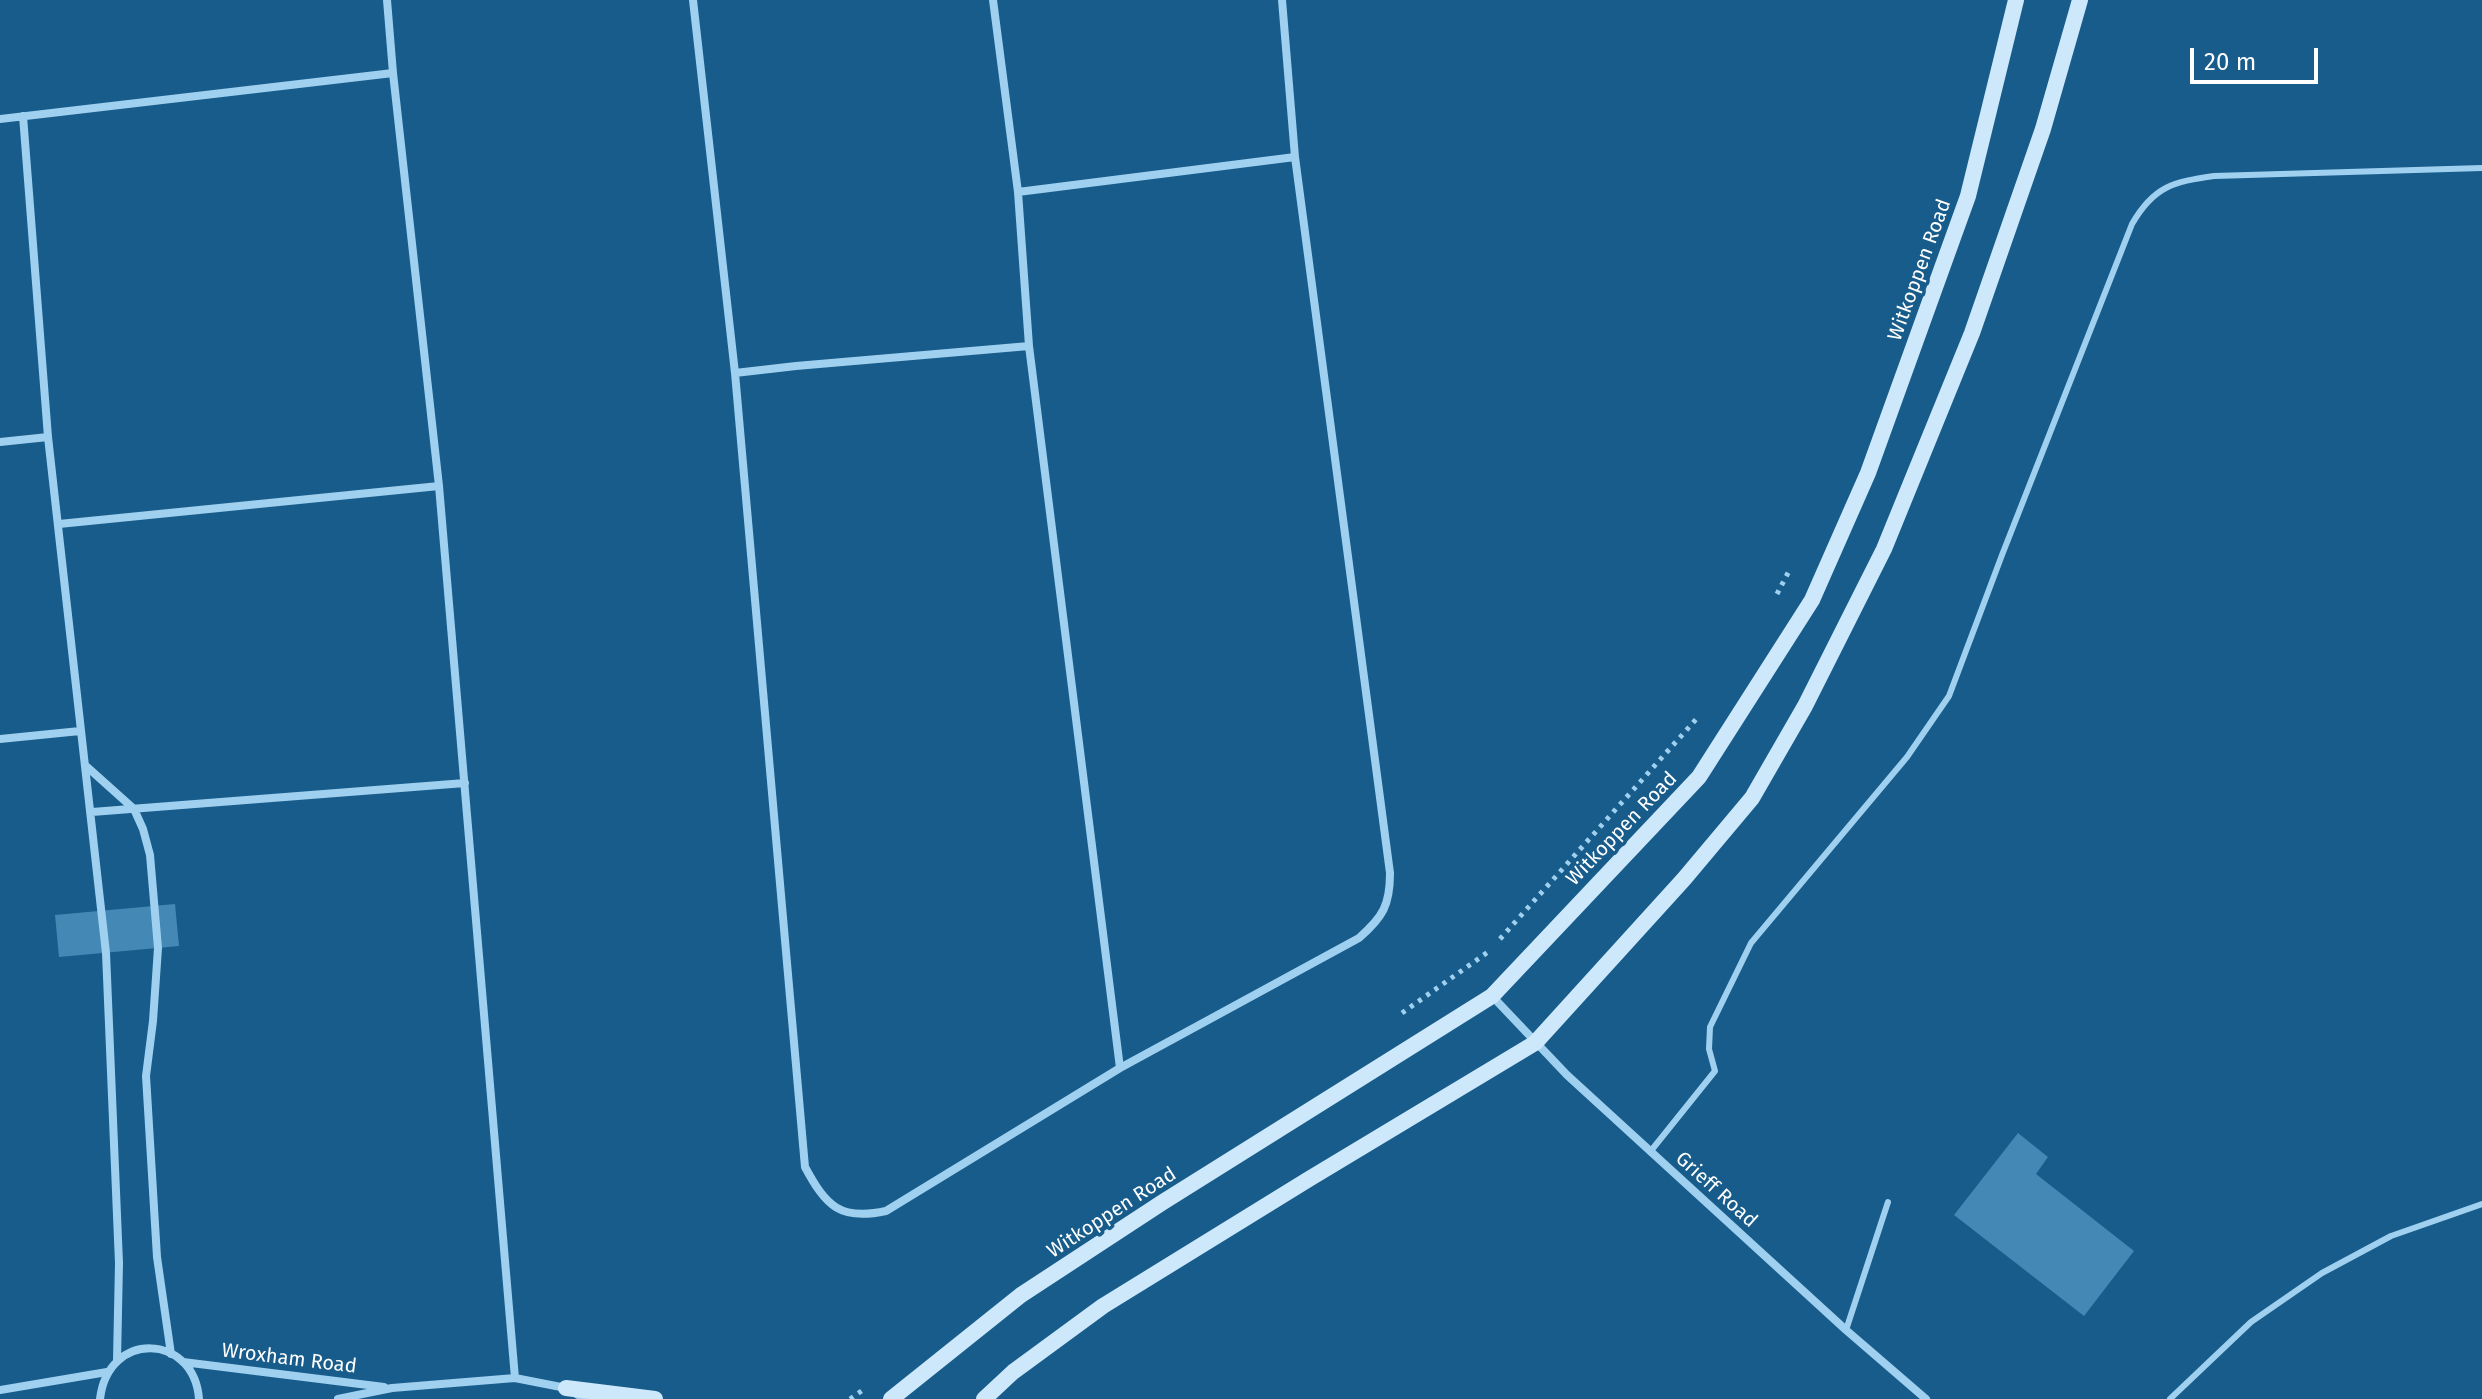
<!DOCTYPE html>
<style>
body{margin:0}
#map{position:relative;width:2482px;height:1399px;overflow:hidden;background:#175c8b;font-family:"Fira Sans",sans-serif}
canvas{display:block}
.scale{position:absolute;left:2190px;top:48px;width:128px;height:36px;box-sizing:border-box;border:4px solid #fff;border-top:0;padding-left:10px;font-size:24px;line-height:28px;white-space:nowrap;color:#fff;-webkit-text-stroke:6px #175c8b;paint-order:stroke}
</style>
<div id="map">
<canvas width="2482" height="1399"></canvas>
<div class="scale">20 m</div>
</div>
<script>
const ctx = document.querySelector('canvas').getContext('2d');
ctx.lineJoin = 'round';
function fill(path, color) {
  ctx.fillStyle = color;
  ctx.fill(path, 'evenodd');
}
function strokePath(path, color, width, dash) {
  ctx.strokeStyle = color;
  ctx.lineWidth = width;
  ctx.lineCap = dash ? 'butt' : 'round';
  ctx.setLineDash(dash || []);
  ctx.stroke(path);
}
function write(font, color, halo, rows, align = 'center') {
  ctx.font = font + ' "Fira Sans",sans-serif';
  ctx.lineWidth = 7;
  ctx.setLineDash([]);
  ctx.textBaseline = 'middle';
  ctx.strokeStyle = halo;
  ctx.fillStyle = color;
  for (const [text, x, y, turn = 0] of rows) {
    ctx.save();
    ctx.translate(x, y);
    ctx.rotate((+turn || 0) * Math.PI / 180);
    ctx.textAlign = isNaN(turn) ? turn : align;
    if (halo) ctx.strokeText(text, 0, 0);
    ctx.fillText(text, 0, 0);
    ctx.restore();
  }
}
const building = new Path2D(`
 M175,904L179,946L59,957L55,915Z
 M2018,1133L2048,1157L2036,1174L2134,1251L2084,1316L1954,1215Z`);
const path = new Path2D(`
 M1777,594L1789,571
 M1500,939L1699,716
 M1402,1013L1488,952
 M850,1399L863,1390`);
const service = new Path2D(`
 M1650,1152L1715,1071L1709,1049L1710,1027L1751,943L1907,757L1949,696L2002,555L2132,224C2154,186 2173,182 2214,176L2482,168
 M1846,1330L1888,1202
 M2170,1399L2251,1322L2322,1273L2391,1236L2482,1204`);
const minor = new Path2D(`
 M387,0L393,73L439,486L515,1378
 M693,0L735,373L805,1167C826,1206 840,1221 886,1211L1120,1068L1359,938C1383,917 1390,905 1390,873L1295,157L1282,0
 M993,0L1018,192L1029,346L1120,1068
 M23,116L48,437L106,953L119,1263L117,1360
 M0,119L393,73
 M1018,192L1295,157
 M735,373L796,366L1029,346
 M0,442L48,437
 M59,524L439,486
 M0,739L80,731
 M86,766L134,809L143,829L150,855L158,948L153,1021L146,1076L157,1257L171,1354
 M92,812L465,783
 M1492,996L1567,1075L1846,1330L1926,1399
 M183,1362L384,1387
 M0,1390L107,1372
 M100,1399C108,1330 194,1333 199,1399
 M338,1399L392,1388L515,1378L566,1388L585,1399`);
const secondary = new Path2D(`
 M566,1388L655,1399
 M891,1399L1021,1295L1163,1202L1492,996L1699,777L1812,600L1868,473L1968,196L2016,0
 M984,1399L1013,1372L1103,1306L1309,1179L1535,1043L1684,879L1752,798L1805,706L1884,549L1972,333L2043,129L2080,0`);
const streetNames = [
 ["Witkoppen Road",1920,270,-70],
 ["Witkoppen Road",1622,829,-46],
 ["Grieff Road",1716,1190,42],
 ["Witkoppen Road",1112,1213,-33],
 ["Wroxham Road",289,1359,7]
];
fill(building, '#4488b6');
strokePath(path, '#a0d0ef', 5, [4, 6]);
strokePath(service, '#a0d0ef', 6);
strokePath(minor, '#a0d0ef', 8);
strokePath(secondary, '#cde8fa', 16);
write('20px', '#fff', '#175c8b', streetNames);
</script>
